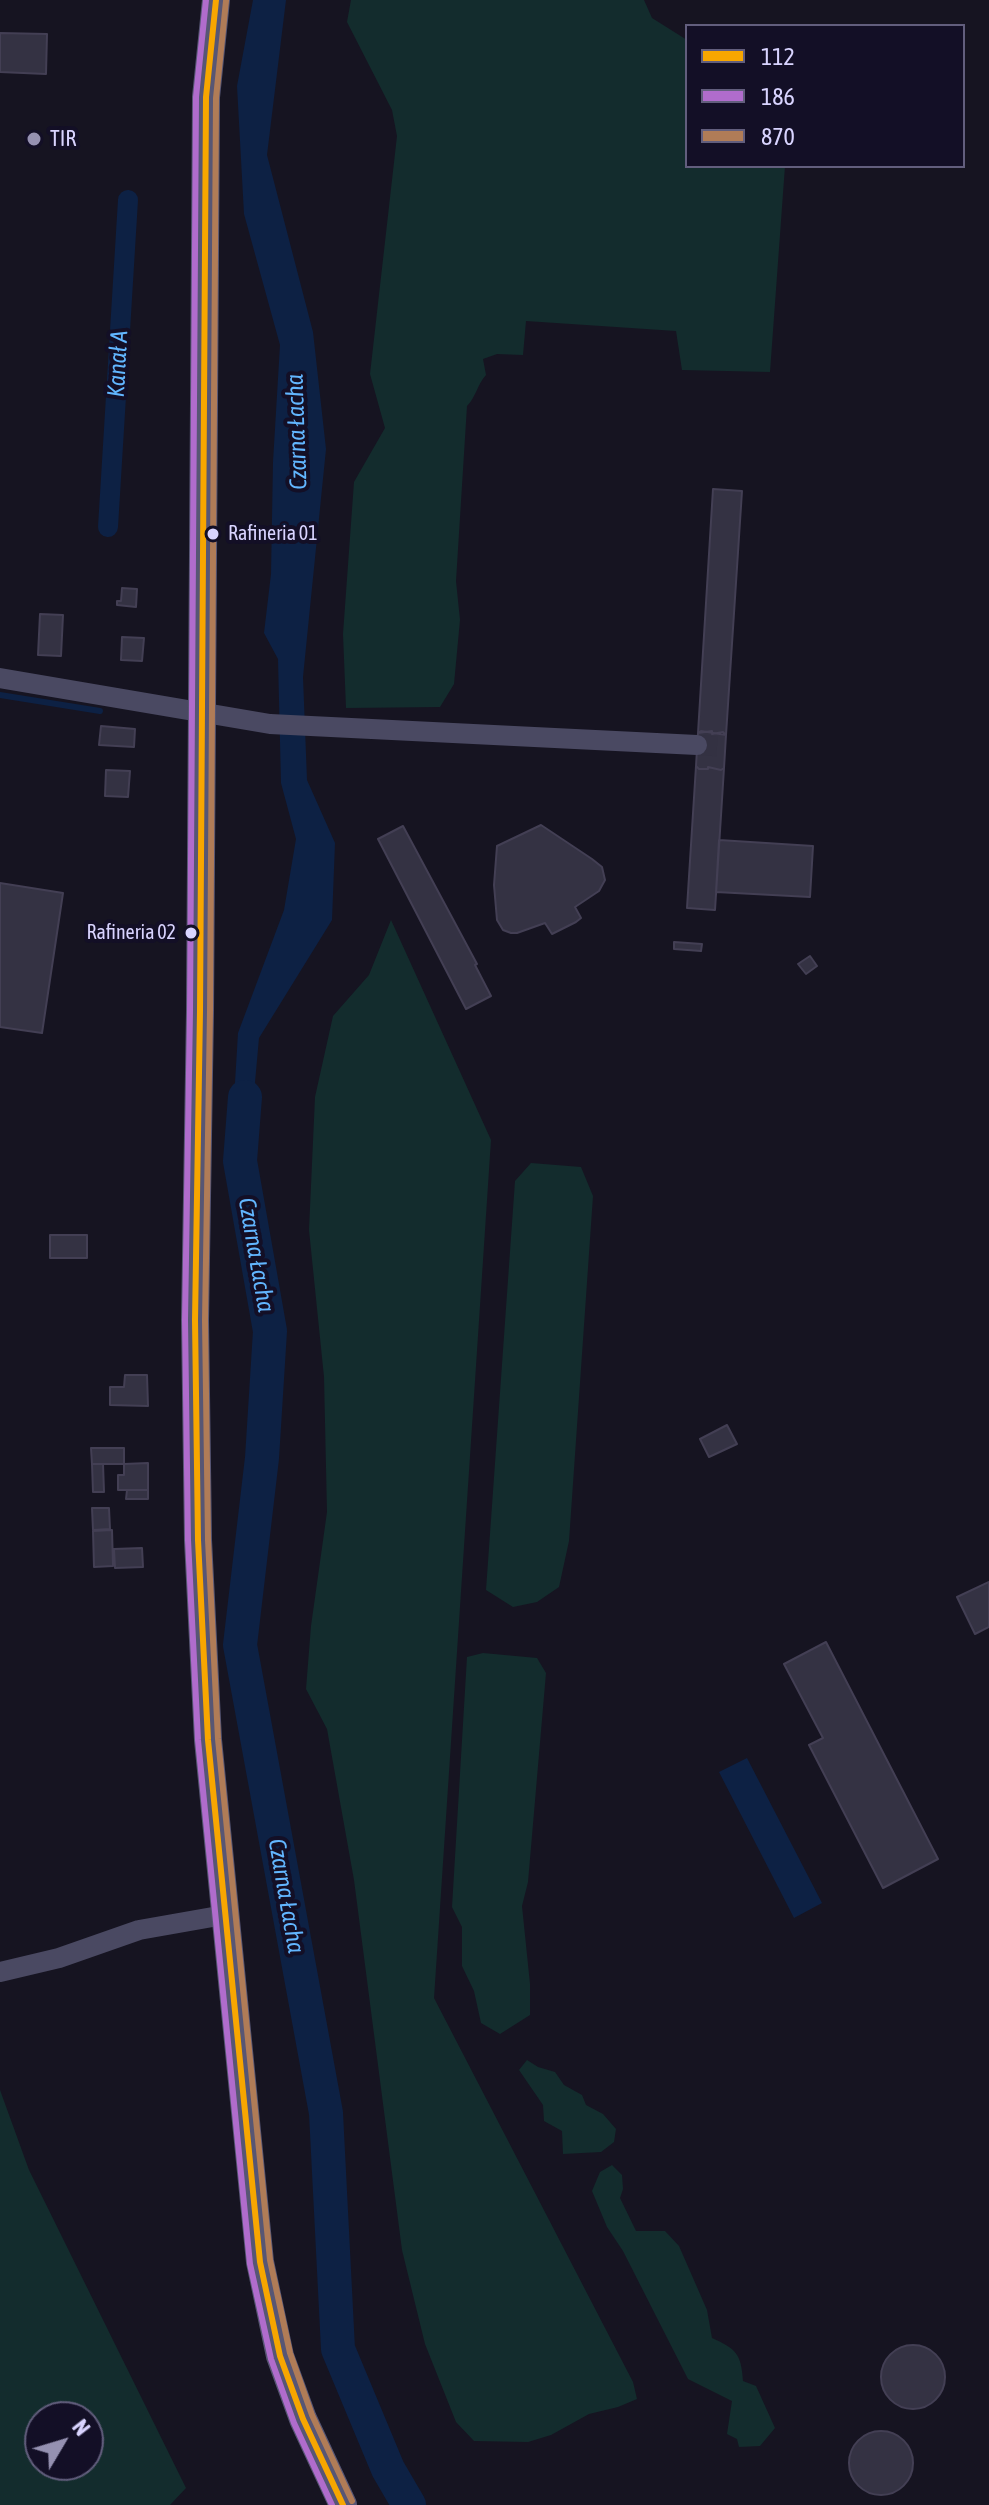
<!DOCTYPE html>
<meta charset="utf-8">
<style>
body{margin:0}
#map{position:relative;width:989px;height:2505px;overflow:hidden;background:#161421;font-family:"Asap Condensed",sans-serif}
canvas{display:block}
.legend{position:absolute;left:685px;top:24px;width:280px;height:144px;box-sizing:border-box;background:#130f26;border:2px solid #625e7d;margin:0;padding:10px 14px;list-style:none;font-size:24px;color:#d9d4ff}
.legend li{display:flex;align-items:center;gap:16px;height:40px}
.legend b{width:40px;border:2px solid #625e7d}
.north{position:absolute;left:24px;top:2401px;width:80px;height:80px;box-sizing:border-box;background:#130f26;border:2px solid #625e7d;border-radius:50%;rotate:52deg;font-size:22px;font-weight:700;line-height:32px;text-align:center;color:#d9d4ff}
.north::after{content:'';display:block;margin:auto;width:28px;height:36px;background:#9591b1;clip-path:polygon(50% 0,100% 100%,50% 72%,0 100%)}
</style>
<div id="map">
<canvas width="989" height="2505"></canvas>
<ul class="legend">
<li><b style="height:10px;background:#f7a600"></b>112</li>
<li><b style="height:10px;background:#b06ccc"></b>186</li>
<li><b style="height:10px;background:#b07c57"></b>870</li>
</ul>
<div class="north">N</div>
</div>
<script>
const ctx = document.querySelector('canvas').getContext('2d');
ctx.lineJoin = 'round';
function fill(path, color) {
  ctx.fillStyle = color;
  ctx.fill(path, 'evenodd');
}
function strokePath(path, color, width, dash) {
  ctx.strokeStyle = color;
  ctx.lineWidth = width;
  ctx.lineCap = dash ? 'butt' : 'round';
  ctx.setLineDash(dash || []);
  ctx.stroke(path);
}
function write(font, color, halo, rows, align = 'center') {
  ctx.font = font + ' "Asap Condensed",sans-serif';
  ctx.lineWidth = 8;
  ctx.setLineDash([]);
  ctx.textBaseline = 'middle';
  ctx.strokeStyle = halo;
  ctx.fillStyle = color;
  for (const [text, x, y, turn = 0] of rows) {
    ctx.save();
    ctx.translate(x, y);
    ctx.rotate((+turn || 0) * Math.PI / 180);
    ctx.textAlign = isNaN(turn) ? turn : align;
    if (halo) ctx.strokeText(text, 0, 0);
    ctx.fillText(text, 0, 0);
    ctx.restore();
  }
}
const green = new Path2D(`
 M351,0H644L652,18L687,40V166H785L770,372L682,370L676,331L526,321L523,355L497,354L483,359L486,375C477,385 476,397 467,406L456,581L460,620L454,684L440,707L346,708L343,634L354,482L385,428L370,374L397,136L392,110L347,22Z
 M391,920L491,1140L434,1998L633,2382L637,2399L618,2407L589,2414L551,2435L528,2442L474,2441L456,2422L425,2344L402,2250L354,1880L327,1729L306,1689L311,1626L327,1512L324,1377L309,1230L315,1097L333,1016L369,975Z
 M531,1163L581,1167L593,1196L569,1541L559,1587L537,1602L513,1607L486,1590L515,1181Z
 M483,1653L537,1658L546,1673L528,1882L522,1906L530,1984V2015L500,2034L481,2023L474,1991L462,1966V1927L452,1907L467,1657Z
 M527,2060L538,2067L555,2072L564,2085L582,2095L586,2105L603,2114L616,2129L614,2142L601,2152L563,2154L562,2131L544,2121L543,2105L519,2070Z
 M0,2090L29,2170L186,2488L170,2505H0ZM40,2417H88V2465H40Z
 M612,2165L622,2175L623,2189L620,2198L636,2231H665L679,2246L707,2310L712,2338C736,2349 741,2353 743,2381L756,2386L775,2428L760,2446L739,2447L737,2439L727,2434L732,2401L688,2379L623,2251L607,2227L592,2191L600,2172Z`);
const water = new Path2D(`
 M253,0H286L267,155L313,332L326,449L303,677L307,780L335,843L332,920L259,1038L248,1160L233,1116L238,1033L284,910L296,839L281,783L278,659L264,633L271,574L273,462L280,345L244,214L237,86Z
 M747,1758L822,1903L794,1918L719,1772Z`);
const stream = new Path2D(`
 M0,695L100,711`);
const canal = new Path2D(`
 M108,527L128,200`);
const river = new Path2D(`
 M245,1097L240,1161L270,1331L262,1458L240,1645L326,2113L338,2349L388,2469L409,2505`);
const building = new Path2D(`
 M0,33L47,34L46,74L0,72Z
 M713,489L742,491L726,735L723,732L712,734V731L698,733Z
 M122,588L137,589L136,607L117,605V601H121Z
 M40,614L63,615L61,656L38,655Z
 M122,637L144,638L142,661L121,660Z
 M101,726L135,729L134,747L99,745Z
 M701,731L726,735L724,768L721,770L708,767V769H699L696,766L698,733Z
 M696,766L699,769H708V767L721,770L724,768L715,910L687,908Z
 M106,770L130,771L128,797L105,796Z
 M541,825L592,859L602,867L605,880L599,891L575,907L581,918L576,922L552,934L545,923L517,933H511L503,930L497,920L494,885L497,846Z
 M403,826L477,964L475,965L491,996L466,1009L378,839Z
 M719,840L813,846L810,897L716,892Z
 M0,883L63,893L42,1033L0,1027Z
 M674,942L702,944L701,951L674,949Z
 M810,956L817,966L806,974L798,964Z
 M50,1235H87V1258H50Z
 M125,1375H147L148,1406L110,1405V1387H124Z
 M727,1425L737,1444L709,1457L700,1439Z
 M91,1448H124V1464H92Z
 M148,1463V1490H118V1475H124V1464Z
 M92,1464H103L104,1492H93Z
 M127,1490H148V1499H126Z
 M92,1508H109L110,1529L93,1530Z
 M112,1530L113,1566L94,1567L93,1531Z
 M142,1548L143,1567L115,1568L114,1549Z
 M989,1582V1627L975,1634L957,1597Z
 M826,1642L938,1859L883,1888L809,1745L823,1738L784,1664Z
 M881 2377a32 32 0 1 1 64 0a32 32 0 1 1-64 0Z
 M849 2463a32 32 0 1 1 64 0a32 32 0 1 1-64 0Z`);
const minorTunnel = new Path2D(`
 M697,745L726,747`);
const minor = new Path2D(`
 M0,678L270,724L697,745
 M0,1972L59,1958L139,1930L224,1915`);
const secondary = new Path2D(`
 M216,0L206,97L200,1011L195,1320L198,1540L208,1740L260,2262L280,2356L303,2419L343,2505`);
const bus1 = new Path2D(`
 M216,0L206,97L200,1011L195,1320L198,1540L208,1740L260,2262L280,2356L303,2419L343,2505`);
const bus2 = new Path2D(`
 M206,0L196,97L190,1011L185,1320L188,1540L198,1740L250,2264L271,2359L294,2423L332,2505`);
const bus3 = new Path2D(`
 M226,1L216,98L210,1011L205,1320L208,1540L218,1739L270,2260L290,2353L312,2415L352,2501`);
const markers = [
 [34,139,8,"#9591b1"],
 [213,534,7,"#d9d4ff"],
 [191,933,7,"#d9d4ff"]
];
const busNames = [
 ["Rafineria 01",228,534],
 ["Rafineria 02",176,933,"right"]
];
const poiNames = [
 ["TIR",50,139]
];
const waterNames = [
 ["Kanał A",118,364,-87],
 ["Czarna Łacha",297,432,-92],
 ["Czarna Łacha",256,1255,80],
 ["Czarna Łacha",286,1896,80]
];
fill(green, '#132c2d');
fill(water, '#0d2144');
strokePath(stream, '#0d2144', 6);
strokePath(canal, '#0d2144', 20);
strokePath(river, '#0d2144', 34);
fill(building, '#343243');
strokePath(building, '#433f54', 2);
strokePath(minorTunnel, '#333142', 20, [20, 10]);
strokePath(minor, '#4a4962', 20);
strokePath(secondary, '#575674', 28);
strokePath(bus1, '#f7a600', 6);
strokePath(bus2, '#b06ccc', 6);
strokePath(bus3, '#b07c57', 6);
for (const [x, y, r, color] of markers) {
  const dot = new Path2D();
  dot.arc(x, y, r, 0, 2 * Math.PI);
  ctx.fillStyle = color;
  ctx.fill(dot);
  strokePath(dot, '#130f26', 3);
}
write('20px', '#d9d4ff', '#130f26', busNames, 'left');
write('22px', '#d9d4ff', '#130f26', poiNames, 'left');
write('italic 24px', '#62b6ff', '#130f26', waterNames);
</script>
